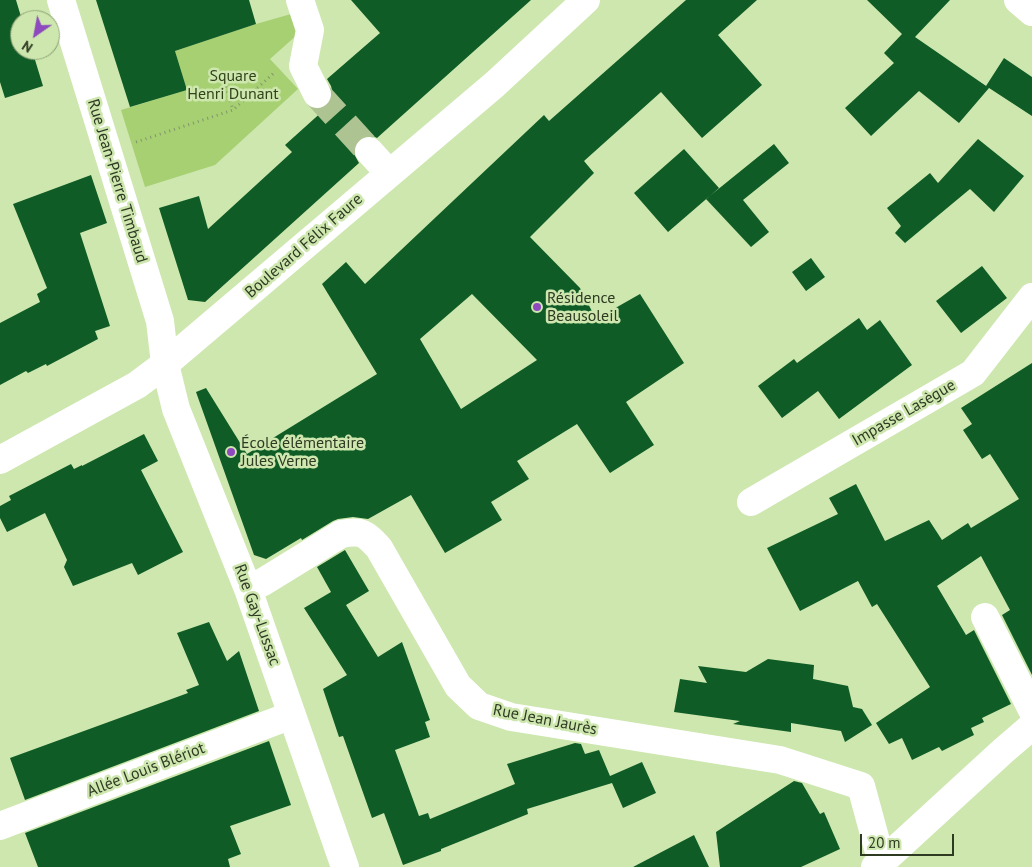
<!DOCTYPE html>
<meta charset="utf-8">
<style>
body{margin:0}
#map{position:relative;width:1032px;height:867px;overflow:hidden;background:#cde7ae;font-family:"PT Sans",sans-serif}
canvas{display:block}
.north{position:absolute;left:10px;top:10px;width:50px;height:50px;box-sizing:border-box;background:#cde7ae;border:1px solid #8ea276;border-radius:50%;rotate:213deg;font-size:14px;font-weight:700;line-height:20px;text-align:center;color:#2f3a23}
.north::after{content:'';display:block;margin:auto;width:18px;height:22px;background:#8d49bd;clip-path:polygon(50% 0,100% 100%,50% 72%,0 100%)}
.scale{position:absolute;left:860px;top:834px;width:94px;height:22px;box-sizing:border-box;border:2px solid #2f3a23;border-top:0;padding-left:6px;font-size:15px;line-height:18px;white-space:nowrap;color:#2f3a23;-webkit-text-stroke:4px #cde7ae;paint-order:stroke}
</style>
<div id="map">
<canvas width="1032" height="867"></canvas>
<div class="north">N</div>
<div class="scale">20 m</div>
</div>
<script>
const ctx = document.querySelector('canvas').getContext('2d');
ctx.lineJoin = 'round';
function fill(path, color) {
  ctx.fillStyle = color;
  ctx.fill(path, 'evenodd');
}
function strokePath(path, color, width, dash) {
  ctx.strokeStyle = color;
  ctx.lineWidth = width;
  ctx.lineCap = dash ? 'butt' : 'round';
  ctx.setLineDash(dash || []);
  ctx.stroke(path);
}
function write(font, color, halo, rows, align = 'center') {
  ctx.font = font + ' "PT Sans",sans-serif';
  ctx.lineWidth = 5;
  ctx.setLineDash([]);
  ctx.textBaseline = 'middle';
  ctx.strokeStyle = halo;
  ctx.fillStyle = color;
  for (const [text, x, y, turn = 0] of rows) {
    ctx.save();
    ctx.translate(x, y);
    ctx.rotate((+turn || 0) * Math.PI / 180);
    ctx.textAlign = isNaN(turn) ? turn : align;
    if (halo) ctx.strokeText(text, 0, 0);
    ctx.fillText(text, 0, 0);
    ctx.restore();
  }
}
const green = new Path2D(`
 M291,14L298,34L270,59L298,89L215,165L145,187L121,110L187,90L175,51L256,24Z`);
const building = new Path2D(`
 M0,0H16L22,20H20V50H32L43,86L5,98L0,82Z
 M96,0H249L256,24L175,51L187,90L130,107Z
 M351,0H531L377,138L373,136H366L358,140L354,147V154L359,163L205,302L188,300L159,208L199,196L208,229L292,152L285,145L335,100L331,99L333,94L331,86L327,79L380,33Z
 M686,0H757L718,35L762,85L702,138L661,92L584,161L594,173L530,237L580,288L596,319L640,294L684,363L626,402L654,445L610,473L577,424L517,461L529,479L491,502L502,520L445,553L411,495L368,519L353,517L338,519L333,521L302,540L301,538L266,559L254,555L196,392L206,388L247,454L377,374L322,284L346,262L365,284L544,115L549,121ZM472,294L537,360L461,409L420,339Z
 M867,0H950L915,37L989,88L959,123L919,91L871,136L845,108L894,63L884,53L902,34Z
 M1004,58L1032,77V116L986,86Z
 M978,139L1024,176L994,212L970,189L905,243L895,233L901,226L887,208L930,173L938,183Z
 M774,144L789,163L743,200L769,232L751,247L706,199Z
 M684,149L719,188L668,232L634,193Z
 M91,175L107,223L80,233L110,326L95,331L98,339L47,366L46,364L28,373L26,371L0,385V323L40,302L37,294L47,288L13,204Z
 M811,258L825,277L806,291L792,272Z
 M982,266L1007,298L961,333L936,301Z
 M859,318L867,330L880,320L912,365L839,419L818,391L782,418L758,386L794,359L797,363Z
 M1032,363V675L1002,615L1010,610L981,556L937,586L966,635L974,630L1011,704L982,718L984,722L971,728L974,735L942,751L939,747L912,760L902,738L889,744L876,723L930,687L877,604L872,607L858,581L800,611L767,548L838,514L829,498L856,484L885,541L929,520L942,540L968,523L971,528L1019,499L990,454L982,459L963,430L972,424L961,408Z
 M144,434L158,461L141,470L183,552L138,575L132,563L73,586L64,567L67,560L45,513L7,532L0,518V506L11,500L9,496L71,464L74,469L82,465V466Z
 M345,550L369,591L346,605L378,657L402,642L430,720L425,722L430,737L395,750L419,816L428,813L430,819L515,784L507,764L575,743L581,744L585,754L599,750L610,776L642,762L656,793L623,808L612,783L527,809L528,814L441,849V851L403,865L384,813L372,818L343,736L339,737L323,689L347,675L304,608L331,592L317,567Z
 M209,622L227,661L239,651L259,711L25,800L10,758L188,693L186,690L199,685L177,633Z
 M768,659L814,665L813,679L848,686L853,707L862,709L872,725L845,742L841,731L791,723V732L733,724L740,721L674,712L680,679L707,683L698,666L746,672Z
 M269,741L291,805L230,826L241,854L228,859L230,867H38L25,833Z
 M794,781L802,783L820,814L824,812L840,849L801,867H720L716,832Z
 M694,835L709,867H633Z`);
const minorTunnel = new Path2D(`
 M317,94L369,151`);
const path = new Path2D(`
 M223,77L233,110
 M136,142L233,110L275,72`);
const minor = new Path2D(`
 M61,0L160,321L165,364L176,409L248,589L345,867
 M300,0L310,30L303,66L317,94
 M1018,0L1032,12
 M369,151L389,173
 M0,460L137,385L165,364L494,85L586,0
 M751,502L973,373L1032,297
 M248,589L263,582L341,534C362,530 365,533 379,548L458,686L479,706L511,717L780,760L861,786L883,867
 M985,617L1032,710
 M0,826L292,715
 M875,867L882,862L1003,751L1032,726`);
const markers = [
 [537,307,5,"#8d49bd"],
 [231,452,5,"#8d49bd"]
];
const parkNames = [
 ["Square",233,76],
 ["Henri Dunant",233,94]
];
const streetNames = [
 ["Rue Jean-Pierre Timbaud",117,181,73],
 ["Boulevard Félix Faure",304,246,-41],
 ["Impasse Lasègue",904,413,-30],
 ["Rue Gay-Lussac",257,615,70],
 ["Rue Jean Jaurès",545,720,11],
 ["Allée Louis Blériot",146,770,-21]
];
const poiNames = [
 ["Résidence",547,298],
 ["Beausoleil",547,316],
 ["École élémentaire",241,443],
 ["Jules Verne",241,461]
];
fill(green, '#a7d072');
fill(building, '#0f5c26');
strokePath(minorTunnel, '#adc492', 28, [28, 14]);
strokePath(path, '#82956c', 3, [1, 4]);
strokePath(minor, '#fff', 28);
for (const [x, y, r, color] of markers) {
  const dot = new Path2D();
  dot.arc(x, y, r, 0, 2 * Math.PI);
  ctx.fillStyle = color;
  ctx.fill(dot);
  strokePath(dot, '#cde7ae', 2);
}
write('16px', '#314319', '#cde7ae', parkNames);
write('16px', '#2f3a23', '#cde7ae', streetNames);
write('16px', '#2f3a23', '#cde7ae', poiNames, 'left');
</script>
